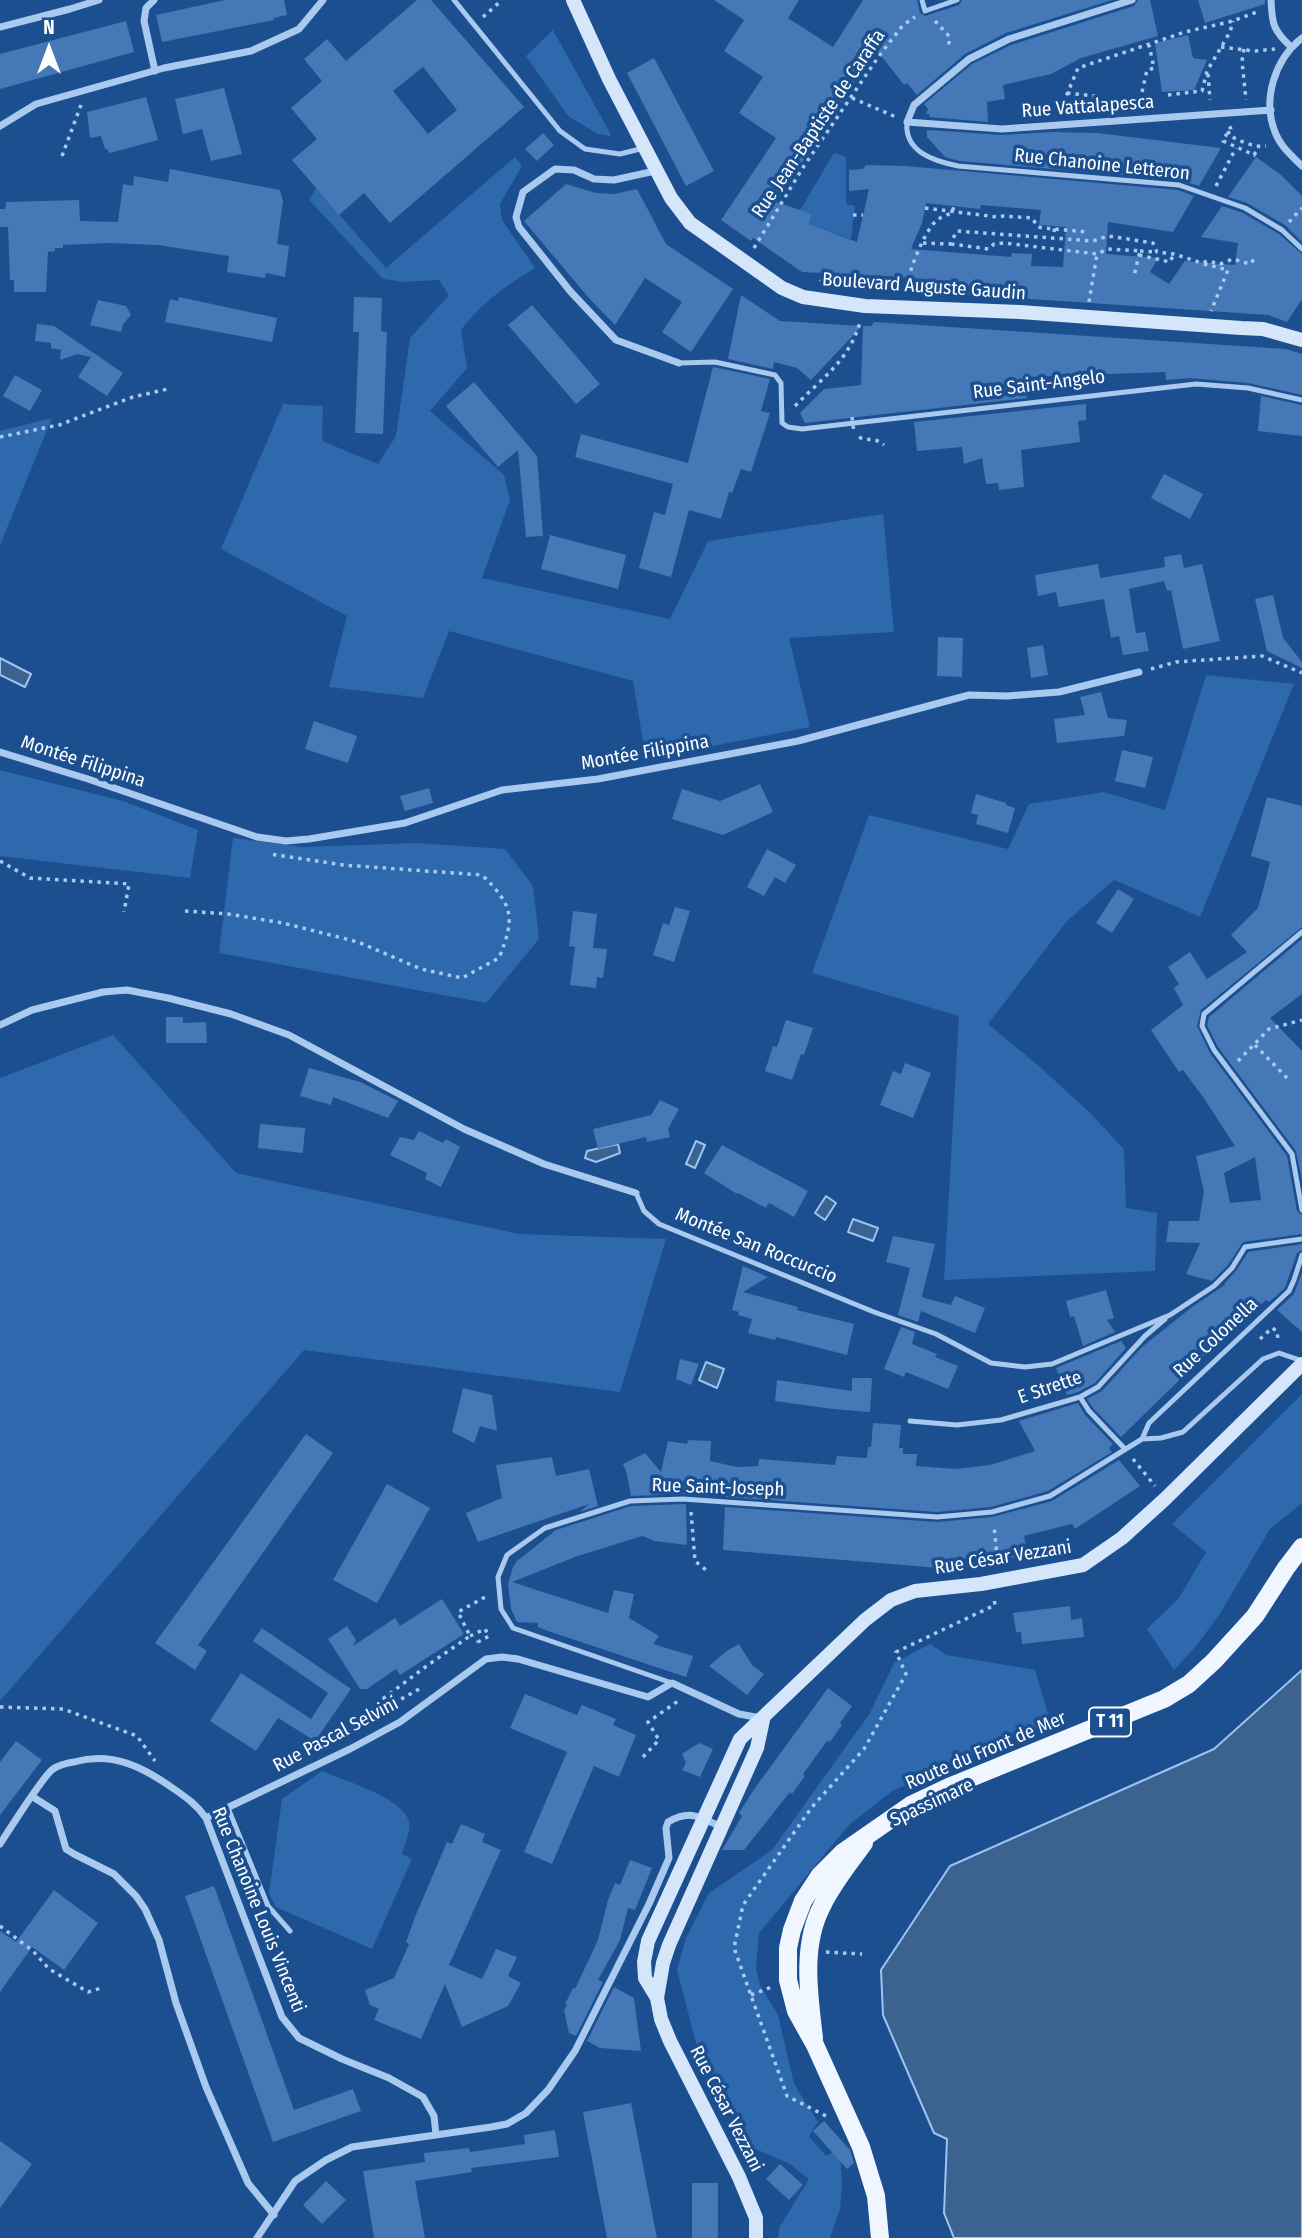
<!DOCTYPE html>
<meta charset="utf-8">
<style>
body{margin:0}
#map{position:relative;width:1302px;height:2238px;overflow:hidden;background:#1b4f8f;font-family:"Fira Sans Condensed",sans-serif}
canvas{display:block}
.north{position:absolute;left:14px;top:14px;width:70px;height:70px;-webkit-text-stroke:5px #1b4f8f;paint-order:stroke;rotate:0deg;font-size:19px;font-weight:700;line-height:28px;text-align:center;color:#fff}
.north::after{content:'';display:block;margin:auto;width:24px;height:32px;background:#fff;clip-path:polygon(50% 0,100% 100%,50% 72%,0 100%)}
</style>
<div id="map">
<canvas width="1302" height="2238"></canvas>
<div class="north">N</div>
</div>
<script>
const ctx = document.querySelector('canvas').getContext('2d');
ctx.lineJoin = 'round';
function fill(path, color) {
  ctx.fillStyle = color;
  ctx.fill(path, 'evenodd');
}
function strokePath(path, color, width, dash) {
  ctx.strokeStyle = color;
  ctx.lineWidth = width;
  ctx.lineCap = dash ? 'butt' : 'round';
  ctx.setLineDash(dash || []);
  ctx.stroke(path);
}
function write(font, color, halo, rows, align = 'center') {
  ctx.font = font + ' "Fira Sans Condensed",sans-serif';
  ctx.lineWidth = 7;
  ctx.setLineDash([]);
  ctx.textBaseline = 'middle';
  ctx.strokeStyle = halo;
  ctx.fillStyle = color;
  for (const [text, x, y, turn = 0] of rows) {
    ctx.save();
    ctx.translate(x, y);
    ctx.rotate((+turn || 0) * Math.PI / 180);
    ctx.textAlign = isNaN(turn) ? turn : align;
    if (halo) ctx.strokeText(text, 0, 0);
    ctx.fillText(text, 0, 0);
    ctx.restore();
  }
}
const green = new Path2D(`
 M553,30L608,129L611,136L598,134L568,116L526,56Z
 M834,153L846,157V204L855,206L851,239L809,224L812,214L800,210Z
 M515,157L522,166L500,204L502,220L535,268C503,288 485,300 461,330L467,368L430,411L504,475L510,500L482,578L670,619L708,541L883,514L894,632L789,638L810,727L646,759L633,681L449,631L423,698L329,687L347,616L221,549L283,404L323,406L322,441L378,464L396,436L410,338L449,295L439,280L403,282L383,279L309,200L316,188L386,268Z
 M52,418L0,545V431Z
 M1206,675L1294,684L1200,917L1114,880L1067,921L988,1024L1040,1067L1090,1113L1124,1149L1126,1208L1157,1213L1155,1271L944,1280L959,1016L812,973L869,815L1008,849L1029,804L1104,792L1165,810Z
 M0,770L123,801L198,830L190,878L0,856Z
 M233,838L303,847L417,843L505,849L533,886L539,939L486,1003L219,953Z
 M113,1035L236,1173L519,1234L666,1239L620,1392L304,1350L0,1701V1078Z
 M1302,1394V1503L1270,1529L1221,1612L1197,1645L1174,1670L1147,1629L1179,1598L1206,1552L1172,1524Z
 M930,1644L947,1655L1035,1670L1051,1724L892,1791L849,1825L759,1933L756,1968L760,1985L778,2015L794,2084L818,2122L809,2136L826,2156L840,2149L842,2186L840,2209L830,2238H778L779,2228L809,2179L790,2164L751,2147L696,2043L677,1970L686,1938L709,1893L772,1850L870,1713L894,1663Z
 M322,1771C343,1780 403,1798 409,1821C411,1831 405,1844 402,1854L412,1859L372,1949L276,1907L269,1894L282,1799Z`);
const water = new Path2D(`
 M0,658L31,674L25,687L0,675Z
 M696,1141L705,1145L695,1168L686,1164Z
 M618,1144L620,1153L596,1162L585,1158L587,1151Z
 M826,1196L836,1203L825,1220L815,1213Z
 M853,1219L878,1228L873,1241L848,1232Z
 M706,1362L724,1369L717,1388L699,1380Z
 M1302,1670V2238H954L944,2213L947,2139L934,2133L883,2015L881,1970L950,1866L1214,1749Z`);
const building = new Path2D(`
 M225,0H284L287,15L274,18V20L162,42L156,15Z
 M417,0H431L524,107L390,223L364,193L339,215L292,160L317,139L291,108L322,81L304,59L327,39L346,61ZM423,67L457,110L428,134L393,91Z
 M714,0H799L788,18L833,47L863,0H917L920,13L925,16L959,5L962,0H1112L1006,33L965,54L917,95L907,83L904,85L876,49L776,202L812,214L809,224L857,242L869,189L849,191V170L863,169L866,165L906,166L1178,190L1194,196L1173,232L1108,222L1106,254L1158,258L1150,272L1169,284L1185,261L1235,265L1238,243L1201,237L1222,206L1243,213L1279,234L1302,254V299L1287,322L1268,315L913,291L916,278L802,272L753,238L751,241L721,220L776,138L739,113L763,77L724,51L744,20ZM926,203L980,209L981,205L1041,210L1039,225L1066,227L1063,267L1031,266L1032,254L1012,253L1011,257L911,249L922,223Z
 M1138,0H1150L1158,36L1081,58L1051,74L1003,85L1005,99L987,102L988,122L929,117L930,114H926L928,109L924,104L972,64L1011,45L1134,6Z
 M1198,0H1265V4L1205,23Z
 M126,21L134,52L0,89V54Z
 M1188,35L1193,58L1207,60L1194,90L1162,92L1155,43Z
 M654,58L714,171L686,186L627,73Z
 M224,88L242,154L211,161L202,129L183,134L175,99Z
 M146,97L158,140L110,153L107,149H105L101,136L90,138L87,112Z
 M927,130L1002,135L1051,132L1097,133L1221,148L1199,186L1180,180L959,161L945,157L927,137Z
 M543,133L554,145L537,161L525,149Z
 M1256,157L1281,175L1302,196V242L1285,225L1247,203L1228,197Z
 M170,169L280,190L283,201L277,244L289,246L285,277L266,273L265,278L227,272L229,256L158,245L111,243L63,245V248H55V251L48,252L46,292H14V280H10L8,227H0V209H5L6,202L79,200L80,221L118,222L123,184L133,186L134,176L168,182Z
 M566,184L596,193L614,194L637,189L666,244L733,289L691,352L662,332L682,302L645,278L615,325L588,297L524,221Z
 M741,295L780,321L862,326L811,380L797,368L774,362L773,369L728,359Z
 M179,297L277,318L272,342L165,322L170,299L178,301Z
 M354,297L382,298L381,331L387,332L383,434L355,433L359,332H353Z
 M98,300L126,306L131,315L123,324L121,332L90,325Z
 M532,305L600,384L576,404L508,325Z
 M874,322L1286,349L1302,354V395L1248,383L1190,378L1166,380L1165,372L1026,377L1027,398L805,423L800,413L824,389L861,385L863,326H871Z
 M37,324L54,326L123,373L107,396L78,377L91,357L77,354L60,360L61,350L51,348V343L35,341Z
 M713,367L770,379L761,411L770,413L751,472L741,469L732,493L729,492L721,519L689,510L671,577L639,568L654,512L665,515L673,484L575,457L581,434L688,463Z
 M15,375L42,390L30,411L3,396Z
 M474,382L537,456L543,536L526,537L518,450L498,467L446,406Z
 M1261,396L1302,405V436L1258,431Z
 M1086,404V420L1078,421L1080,442L1021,450L1024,487L999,490L998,483L986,484L982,458L964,464L962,447L917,451L914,422Z
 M1164,474L1203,494L1190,519L1151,498Z
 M550,535L626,555L618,589L541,569Z
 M1181,554L1184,568L1202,564L1220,641L1183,649L1171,590L1167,591L1164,581L1129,589L1136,633L1145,632L1149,651L1123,655L1119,636L1111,638L1104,599L1059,607L1056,592L1038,596L1035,575L1098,564L1100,578L1165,567L1164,557Z
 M1273,595L1283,638L1302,662V668L1267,651L1255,599Z
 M938,637L963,638L962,677L937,676Z
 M1043,645L1048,675L1031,678L1027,648Z
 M1101,692L1108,718L1127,720L1124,736L1057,743L1054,719L1085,715L1080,697Z
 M314,721L357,736L348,763L305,749Z
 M1122,750L1153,757L1145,788L1115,781Z
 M760,784L773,812L723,835L672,819L682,789L720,801Z
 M429,788L433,803L405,811L400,796Z
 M976,794L1006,803V805L1015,808L1008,833L976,824L978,815L971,813Z
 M1267,797L1302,806V927L1201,1010L1197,1026L1210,1053L1287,1156L1297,1211L1302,1215V1234L1243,1242L1228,1265L1212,1281L1186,1274L1200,1243L1166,1242L1169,1221H1199L1204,1192L1196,1156L1235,1146L1203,1097L1183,1070L1179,1072L1151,1030L1183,1005L1174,988L1179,984L1168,967L1190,952L1207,979L1247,952L1231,935L1258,908L1264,886L1270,862L1251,856ZM1255,1157L1261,1200L1230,1203L1224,1173Z
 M767,849L796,865L785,883L775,877L764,896L747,887Z
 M1118,889L1134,899L1112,933L1096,923Z
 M675,907L690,911L674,962L653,955L663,923L669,925Z
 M573,911L597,914L593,948L607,949L603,978L597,977L596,988L570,985L575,947L569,946Z
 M1302,939V994L1270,1018L1302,1051V1180L1296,1151L1218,1047L1207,1025L1209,1017Z
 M166,1017H183V1023L206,1022L207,1043H166Z
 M786,1020L813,1028L804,1055L801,1054L792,1080L765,1071L773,1046L777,1047Z
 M905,1063L931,1073L913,1118L880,1105L893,1071L901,1074Z
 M309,1068L360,1082L398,1101L388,1118L333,1097L331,1105L300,1096Z
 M660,1100L679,1109L668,1129L670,1137L647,1142L646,1137L598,1149L593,1129L651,1115Z
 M260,1124L305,1128L303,1153L258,1148Z
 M419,1131L443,1143L446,1139L460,1147L441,1187L425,1179L427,1173L390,1155L400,1137L414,1140Z
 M722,1145L808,1191L794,1217L769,1203L766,1208L738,1193L737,1194L704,1173Z
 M893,1236L935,1244L922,1296L924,1298L951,1305L955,1296L985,1308L975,1333L921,1311L918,1322L898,1315L910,1268L886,1262Z
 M1302,1244V1250L1297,1253L1285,1288L1269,1302L1266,1300L1237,1326L1201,1345L1207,1353L1121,1437L1093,1408L1087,1399L1102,1391L1142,1347L1192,1307L1226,1284H1224L1236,1271L1248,1252Z
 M743,1266L768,1277L743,1292L798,1307L797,1310L854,1324L847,1355L776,1337L775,1340L748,1333L752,1319L738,1315L739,1312L732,1310Z
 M1302,1272V1332L1277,1310L1294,1294Z
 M1106,1290L1114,1318L1107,1320L1115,1332L1083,1346L1074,1316L1070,1317L1066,1301Z
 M901,1327L915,1332L912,1344L937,1354L935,1357L958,1366L948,1389L906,1372L904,1377L884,1369Z
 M1121,1341L1126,1348L1095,1383L1078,1392L1067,1395L1056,1368Z
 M680,1359L699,1364L691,1385L676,1379Z
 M852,1378H872L870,1412L833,1409L775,1401L777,1380L852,1391Z
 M463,1388L492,1395L497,1431L480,1426L474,1443L452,1432Z
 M1078,1403L1085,1415L1113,1444L1109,1448L1112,1452L1048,1491L991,1507L937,1512L726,1497L685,1491V1494L631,1496L627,1474L623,1464L645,1453L661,1472L668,1441L687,1444L688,1440L711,1441L710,1461L737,1467L758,1466L759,1459L835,1465L837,1456L867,1458L868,1447H871L873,1423L901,1425L899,1448H903V1454H917L916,1466L956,1469L990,1465L1035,1451L1019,1421Z
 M306,1434L333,1453L198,1645L207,1651L195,1670L155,1643Z
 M552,1457L556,1476L589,1469L598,1506L580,1512L589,1504L478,1542L466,1513L502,1498L496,1465Z
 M1119,1460L1140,1486L1075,1529L1072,1524L1024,1536L1028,1555L1004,1559L1003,1551L963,1559V1570L723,1550L725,1507L937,1522L992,1517L1052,1501Z
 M387,1484L430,1508L377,1603L333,1580Z
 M686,1504L687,1545L655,1541L642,1536L575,1557L512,1582L608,1613L614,1590L634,1594L629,1618L659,1636L653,1644L693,1656L686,1677L548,1631L538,1627V1623L517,1622L511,1609L508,1584L513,1567L517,1561L556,1530L631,1506Z
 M442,1599L464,1634L400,1675L396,1669L367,1689H360L328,1639L347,1626L356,1640L353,1646L395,1618L400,1626Z
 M1070,1606L1071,1620L1082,1618L1084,1637L1022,1644L1021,1632H1016L1013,1613Z
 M262,1628L351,1689L315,1741L278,1718L256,1751L210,1721L241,1673L311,1719L328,1693L253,1641Z
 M739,1644L752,1665L764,1674L747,1695L709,1666L728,1650Z
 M828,1688L852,1706L840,1723L842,1725L830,1742L827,1741L803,1774L805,1776L792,1794L790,1792L744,1850H722L742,1816L739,1813L755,1788Z
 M525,1694L577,1715L582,1705L616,1719L613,1725L636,1735L619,1777L594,1766L552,1864L524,1852L567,1752L510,1728Z
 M16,1741L42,1760L0,1815V1762Z
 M699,1743L713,1749L700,1777L682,1770L686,1763L682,1754Z
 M461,1824L485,1834L482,1842L501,1850L449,1965L482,1979L496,1949L517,1957L508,1976L521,1983L508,2006L462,2027L445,1984L421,2039L374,2020L379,2009L370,2005L365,1990L394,1978L409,1944L406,1942L415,1917L447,1842L452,1844Z
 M630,1860L652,1868L635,1910L628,1908L620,1940L598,1980L603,1982L576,2036L569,2033L564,2010L567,2005L565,2004L573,1988L575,1989L598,1940L608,1900L615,1883L620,1885Z
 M214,1886L294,2110L353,2089L361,2111L273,2142L185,1896Z
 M54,1890L98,1923L64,1970L32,1947L0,1992V1931L16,1942Z
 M614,1987L634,1998L641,2051L600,2048L587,2041Z
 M631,2103L657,2238H607L583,2112Z
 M824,2121L850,2150L854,2163L847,2169L813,2131Z
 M555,2130L559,2157L471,2168L472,2172L415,2181L425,2238H374L363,2171L425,2162L424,2153L469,2148L470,2152L525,2144L524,2135Z
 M0,2141L32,2164L0,2208Z
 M780,2164L803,2185L789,2200L766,2179Z
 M326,2181L346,2200L322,2224L303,2205Z
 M692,2183H718V2238H692Z`);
const path = new Path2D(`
 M483,17L502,0
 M935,21L949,36V43L952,46
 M1221,47L1255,51L1275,49
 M1244,49L1242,61L1246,100
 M1208,74L1210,100
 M1142,92L1147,70L1154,68L1149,45
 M1067,93L1095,96
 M1168,95L1202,91L1207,71L1230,32L1233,21
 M852,98L896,117
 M1060,111L1078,68L1185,32L1233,21L1257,12L1260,14
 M1232,127L1230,128L1223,141L1254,155L1259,147
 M1228,131L1230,136C1241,141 1254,148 1266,146
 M62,156L81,105
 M1216,186L1236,148
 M925,208L997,217L1004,216L1032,218L1038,227L1043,228L1088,232
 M853,215H863
 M1289,222L1302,208
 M923,243L950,244L957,231L1093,241L1108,236L1153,243L1157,252L1174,254L1202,263L1208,261L1220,264L1233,259L1250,264L1256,257
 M951,244L989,249L994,244L1004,243L1097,254L1108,249L1140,251L1134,276
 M754,248L804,166L879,56L903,25L915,17
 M1140,251L1157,252
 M1139,255L1170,262L1174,254
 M1204,264L1228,270L1211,311
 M820,282L824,279L907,284C910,269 924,232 936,221C940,217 947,215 952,213L954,206
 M1089,302L1097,254
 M795,406C822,378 849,361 860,322
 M0,437L59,425L133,397L168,389
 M859,437C867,442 873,436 884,445
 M1151,669L1176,662L1262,656L1302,673
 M0,861L30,878L129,884L124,912
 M185,911L228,914L283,923L358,942L421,969L462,978L499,958C515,918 514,906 482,875L343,865L269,854
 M1255,1045L1290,1081
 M1238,1061L1269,1029L1302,1020
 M1260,1339L1272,1328L1277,1331L1278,1340
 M1133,1459L1155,1486
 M691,1512L695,1561L706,1570
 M978,1567L976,1562L997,1557L994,1525
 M470,1636L485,1629L489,1636L478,1642L480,1647
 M419,1689L389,1706L384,1698L428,1665L470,1636L458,1612L487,1596
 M0,1707L63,1709L137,1736L155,1761
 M643,1757L659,1740L648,1722L678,1701
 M0,1926L33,1951L49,1969L88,1992L101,1988
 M826,1952L862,1954
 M751,1995L772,1987
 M826,2116L787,2096L734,1948L743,1905L812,1807L864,1749L906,1674L896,1652L995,1605L994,1599`);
const lane = new Path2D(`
 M454,0L560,131L585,149L620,154L644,148
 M922,0L925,11L957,0
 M907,122C904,152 934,161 958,166L1179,185L1245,208L1282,230L1302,249
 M679,363L715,362L775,375L781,383L782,423L788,427L802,429L1196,384L1248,388L1302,400
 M1302,932L1204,1014L1202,1026L1214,1050L1292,1154L1302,1210
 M636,1193L644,1211L659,1224L874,1312L936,1334L991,1363L1025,1367L1052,1364L1170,1315L1214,1286L1232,1268L1245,1247L1302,1239
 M1080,1397L1089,1411L1125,1449
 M910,1421L957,1425L1001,1420L1080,1397L1098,1387L1145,1336L1165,1319
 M1142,1439L1149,1423L1289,1291L1294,1280L1302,1255
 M672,1683L513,1628L501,1609L498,1577L507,1555L545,1528L630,1501L683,1499L937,1517L992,1512L1050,1496L1142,1439L1161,1438L1183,1432L1263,1359L1279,1353L1302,1361
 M228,1808L268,1906L290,1931`);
const street = new Path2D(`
 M154,0L146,8L144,21L155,71
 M1132,0L1009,39L969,59L914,105L907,122L1002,129L1271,110
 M1271,0C1272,24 1273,30 1291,47
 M0,27L70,9L99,0
 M1302,38C1275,59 1262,99 1275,132C1280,146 1292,156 1302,166
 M0,126L36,104L164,68L251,51L299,29L323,0
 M655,171L614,180L594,179L574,170L555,169L523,192L516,217L519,227L570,291L616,340L679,363
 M0,752L88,779L257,837L286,841L309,839L405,823L502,790L598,779L798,741L969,695L1007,696L1059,692L1139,672
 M0,1025L32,1010L103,992L127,990L168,998L231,1014L289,1035L464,1129L544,1164L636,1193
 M33,1797L55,1811L66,1849L74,1854L114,1874L136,1896L145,1909L159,1940L176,2003L206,2087L248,2183L274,2215
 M206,1818L350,1749L400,1722L486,1659L502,1657L518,1659L648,1697L672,1683L739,1714L761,1718
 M0,1844C9,1830 44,1775 53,1769C59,1765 67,1763 74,1762C112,1751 143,1767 174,1789C187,1798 197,1805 206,1818L282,2017L299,2038L342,2059L389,2078L423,2097L434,2116L436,2135
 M257,2238L295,2181L326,2160L352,2147L491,2127L507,2124L526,2113L548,2090L575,2051L649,1904L669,1858L666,1828L668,1822C690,1809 700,1817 721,1827`);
const secondary = new Path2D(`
 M573,0L609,79L671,198L690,223L782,288L803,297L865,306L1020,312L1241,328L1263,329L1302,340
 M657,1998L663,1963L669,1945L757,1748L763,1720
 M756,2238V2218L739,2177L670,2041L661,2019L657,1998L645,1978L644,1962L648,1941L740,1739L865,1620L891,1600L915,1591L981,1584L1083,1565L1122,1538L1165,1499L1302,1364`);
const primary = new Path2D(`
 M814,2038C809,1995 801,1946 822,1906C833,1883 849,1864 864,1843
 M880,2238L876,2196L861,2147L815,2045L796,2011L788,1980V1948L792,1930L803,1901L820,1875L842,1853L911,1805L951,1786L1164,1699L1189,1684L1214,1661L1255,1616L1286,1568L1302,1547`);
const pathBridge = new Path2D(`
 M1054,232L1055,226
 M852,417L854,433`);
const shields = [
 [1110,1722,42]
];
const shieldNames = [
 ["T 11",1110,1722]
];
const streetNames = [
 ["Rue Vattalapesca",1088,107,-4],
 ["Rue Jean-Baptiste de Caraffa",819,124,-56],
 ["Rue Chanoine Letteron",1102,165,6],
 ["Boulevard Auguste Gaudin",924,287,4],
 ["Rue Saint-Angelo",1039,385,-7],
 ["Montée Filippina",645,753,-10],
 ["Montée Filippina",83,762,18],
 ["Montée San Roccuccio",756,1246,22],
 ["Rue Colonella",1216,1338,-43],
 ["E Strette",1050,1388,-19],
 ["Rue Saint-Joseph",718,1488,2],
 ["Rue César Vezzani",1003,1558,-9],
 ["Rue Pascal Selvini",336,1735,-28],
 ["Route du Front de Mer",986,1751,-23],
 ["Spassimare",932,1803,-25],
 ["Rue Chanoine Louis Vincenti",258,1910,68],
 ["Rue César Vezzani",726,2109,63]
];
fill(green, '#2e69ad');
fill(water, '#3c6290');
strokePath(water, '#9cc4f0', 2);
fill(building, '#4478b7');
strokePath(path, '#a9c9ee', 3.5, [3.5, 5]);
strokePath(lane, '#a9c9ee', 5);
strokePath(street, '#a9c9ee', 7);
strokePath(secondary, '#d6e6fa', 14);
strokePath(primary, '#f0f6ff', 18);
strokePath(pathBridge, '#a9c9ee', 3.5, [3.5, 5]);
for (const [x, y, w] of shields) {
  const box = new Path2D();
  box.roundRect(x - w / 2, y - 14.5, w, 29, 5);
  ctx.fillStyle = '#1b4f8f';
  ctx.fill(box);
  strokePath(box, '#fff', 2);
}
write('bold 18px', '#fff', null, shieldNames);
write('19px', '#fff', '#1b4f8f', streetNames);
</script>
